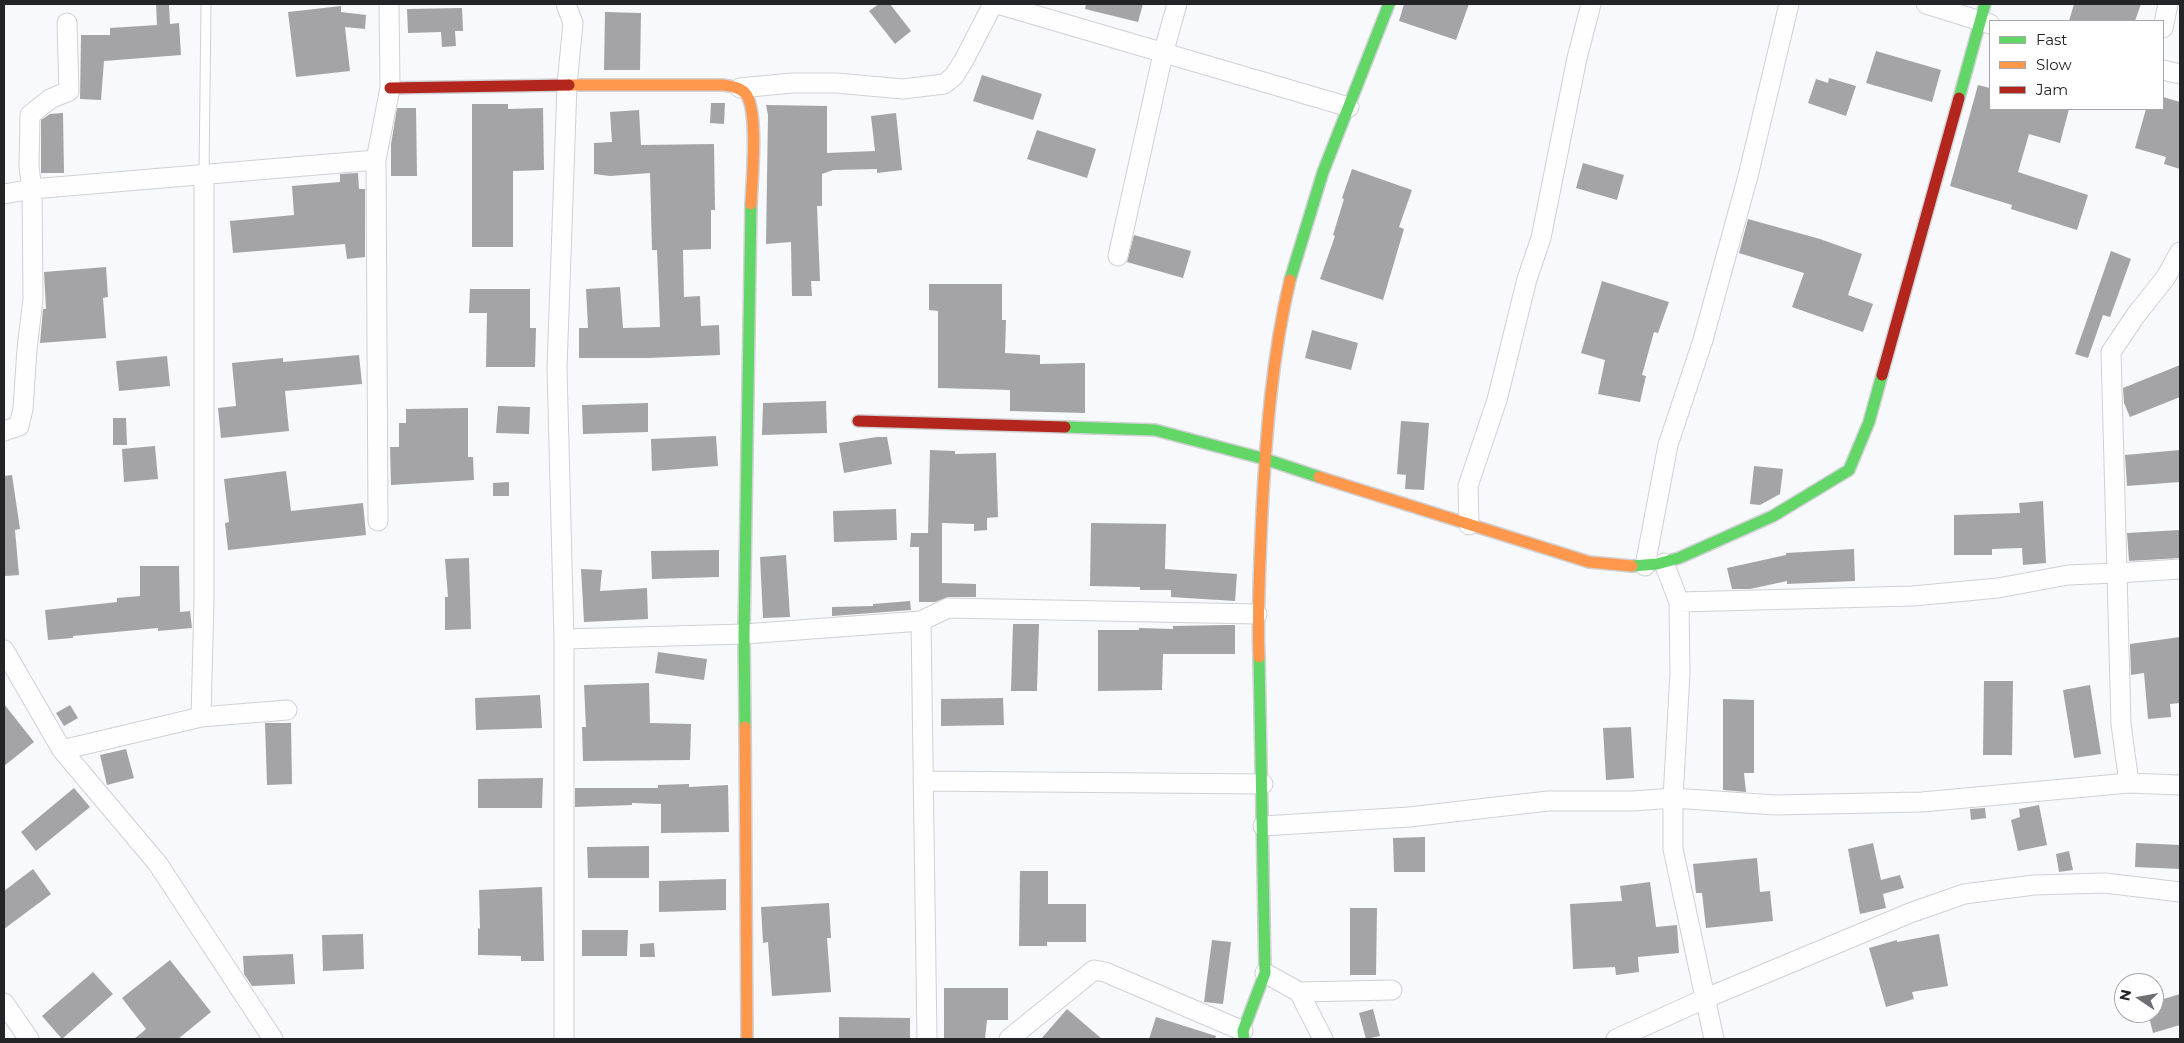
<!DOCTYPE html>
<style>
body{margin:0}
#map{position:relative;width:2184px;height:1043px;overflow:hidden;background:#f7f9fd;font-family:Montserrat,sans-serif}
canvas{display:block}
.frame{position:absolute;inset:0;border:5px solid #232427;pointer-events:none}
.legend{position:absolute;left:1989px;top:20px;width:175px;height:90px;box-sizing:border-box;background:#fff;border:1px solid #a7a7a9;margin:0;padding:6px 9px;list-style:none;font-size:15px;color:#232427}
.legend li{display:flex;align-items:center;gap:10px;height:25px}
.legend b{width:25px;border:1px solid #a7a7a9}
.north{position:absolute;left:2114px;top:973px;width:50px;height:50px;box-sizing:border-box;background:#fff;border:1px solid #a7a7a9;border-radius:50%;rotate:282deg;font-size:14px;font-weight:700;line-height:20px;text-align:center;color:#232427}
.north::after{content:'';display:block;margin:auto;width:18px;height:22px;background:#6d6f72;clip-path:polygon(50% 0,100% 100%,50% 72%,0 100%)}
</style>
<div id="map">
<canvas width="2184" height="1043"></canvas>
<div class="frame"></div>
<ul class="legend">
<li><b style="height:6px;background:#63d668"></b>Fast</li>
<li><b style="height:6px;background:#ff974d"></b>Slow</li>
<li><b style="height:6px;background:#b3261e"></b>Jam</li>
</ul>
<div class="north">N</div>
</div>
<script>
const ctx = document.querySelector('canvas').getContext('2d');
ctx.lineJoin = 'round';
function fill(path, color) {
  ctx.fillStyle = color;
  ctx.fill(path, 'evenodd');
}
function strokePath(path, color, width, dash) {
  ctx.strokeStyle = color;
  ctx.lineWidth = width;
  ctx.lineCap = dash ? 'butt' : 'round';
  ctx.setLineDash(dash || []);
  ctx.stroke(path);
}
const building = new Path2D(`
 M156,4H169L170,24L179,23L181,55L104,61L101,100L80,99L81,35H110V28L157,25Z
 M879,4H890L911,31L895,44L869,11Z
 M1086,4H1143L1138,22L1085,9Z
 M1404,4H1469L1456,40L1399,21Z
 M2074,4H2141L2135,21H2069Z
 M341,6V12L366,15L365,29L345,27L350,71L296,77L288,12Z
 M462,8L463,31H455L456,46L442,47L441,32L408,33L407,9Z
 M605,12L641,13L640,70H604Z
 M1876,51L1941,70L1932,102L1866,83Z
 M982,75L1042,94L1033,120L973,101Z
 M1829,78L1856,86L1846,116L1808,103L1816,79L1828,83Z
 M1978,85L1990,88V109H2069L2060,143L2029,134L2018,172L2088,195L2077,230L2011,209L2012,205L1950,186Z
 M2163,97L2180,102V169L2164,164L2166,157L2135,148L2146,109H2163Z
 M711,103H725L724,124L710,123Z
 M472,104H508V109L543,108L544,170L513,171V247H472Z
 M766,105L827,106V153L875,151L871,116L896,113L902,170L877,173V169L833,170L822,174V206H817L820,281H811L812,296H792L791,242L766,244L768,115Z
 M397,108H416L417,176H391V144Z
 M639,110L641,145L714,144L715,210H711V249L683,250L684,297L700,296L701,326L719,325L720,355L647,358H579V328H588L586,289L620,287L623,328L660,327L657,250H652L650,173L610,176L594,174V143L612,142L610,112Z
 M63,113L64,173H41V120L50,114Z
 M1037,130L1096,149L1087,178L1027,159Z
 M1583,163L1624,175L1617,200L1576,188Z
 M1352,169L1412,190L1399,227L1404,229L1383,300L1320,279L1335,236L1333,235L1344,199L1342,198Z
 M358,173L359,189H365V257L347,259L345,244L233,253L230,221L294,215L292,186L340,182V174Z
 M1748,219L1820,239L1862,254L1848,295L1873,304L1863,332L1792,307L1804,273L1739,253Z
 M1134,235L1191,251L1183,278L1127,262Z
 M2111,251L2131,259L2110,317L2103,315L2088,358L2075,354Z
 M106,267L108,297L103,298L106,338L40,343L43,309H46L44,272Z
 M1602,281L1669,302L1658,333L1654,332L1642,375L1646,376L1640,402L1598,394L1605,360L1581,353Z
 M929,284H1002V320H1006L1005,353L1040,355V364L1085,363V413L1010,411V390L938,388V311L929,310Z
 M470,289H530V328H536L535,367H486L487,313H469Z
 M1312,330L1358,343L1351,370L1305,358Z
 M359,355L362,384L285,391L289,431L221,438L218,408L236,406L232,363L283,358V362Z
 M167,356L170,386L119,391L116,361Z
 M2180,365V397L2130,417L2124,403L2123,388Z
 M826,401L827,433L762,435L763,403Z
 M648,403V432L583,434L582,405Z
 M498,406L530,407L529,434L496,433Z
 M468,408V457H473L474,480L391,485L390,447H399V423H406V409Z
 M113,418H126L127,445H113Z
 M1401,421L1429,423L1424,490L1405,489L1406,475L1397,474Z
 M716,436L718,466L652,471L651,439Z
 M877,437H887L892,464L844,473L839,443Z
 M155,446L158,479L124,482L122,449Z
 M930,450L955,451V454L996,453L998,517L987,518V530L974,531V524L942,523V583L976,584V597H948L935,602H919V547H910L911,533H928Z
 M2180,450V482L2127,486L2125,455Z
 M1754,466L1783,469L1780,494L1760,505L1750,504Z
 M286,471L291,511L363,503L366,535L228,550L225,523L229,522L224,479Z
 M12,475L20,529L15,530L19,575L5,576L4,476Z
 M509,482V496H493V483Z
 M2043,501L2046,563L2023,565L2022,548L1992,549V555H1954V515L2020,513L2019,503Z
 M896,509L897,540L834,542L833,511Z
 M1091,523L1166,524L1165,569L1237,574L1235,601L1171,597V590H1140V587L1090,586Z
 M2180,530V558L2129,561L2127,533Z
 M1854,549L1855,581L1787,584V581L1750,589H1732L1727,568L1786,555V553Z
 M719,550V577L652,579L651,551Z
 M786,555L790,617L763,618L760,557Z
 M469,558L471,629L445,630V597H448L445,559Z
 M140,566H179L180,612L190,611L192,628L158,631V628L73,636V638L48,640L45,610L117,602V598L140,596Z
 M581,569L602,570L600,591L647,588L648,619L584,622Z
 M910,601L911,610L832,616V607L873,606V604Z
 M1013,624H1039L1037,691H1011Z
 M1226,625H1235V654H1163L1162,690L1098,691V630H1139V628L1173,629V626Z
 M2180,637V703L2170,704L2171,717L2148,719L2144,673L2131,675L2130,644Z
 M658,652L707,659L704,680L655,673Z
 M1984,681H2013L2012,755H1983Z
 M649,683L650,723L691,724L690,760L583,761L582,727H586L584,685Z
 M2090,685L2101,754L2074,758L2063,690Z
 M540,695L542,728L476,730L475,698Z
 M1003,698L1004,725L941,726V699Z
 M1723,699L1754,700V773H1744L1746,792L1723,790Z
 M4,704L34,742L4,766Z
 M70,705L78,718L64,726L56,713Z
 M265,723H291L292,784L267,785Z
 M1631,727L1634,778L1606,780L1603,728Z
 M126,749L134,778L107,785L100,755Z
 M543,778L542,808H478V779Z
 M689,784V787L728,785L729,832L661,833V804L632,803V805L575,807V788H658V785Z
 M74,788L90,807L36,851L21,832Z
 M2039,805L2047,845L2018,851L2011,820L2020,817L2019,809Z
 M1985,808L1986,818L1971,820L1970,809Z
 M1425,837V872H1394L1393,838Z
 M1873,843L1881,880L1900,875L1904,888L1883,894L1886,908L1860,914L1848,849Z
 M2136,843L2180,845V869L2135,867Z
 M649,846V878H588L587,847Z
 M2069,851L2073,870L2059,872L2056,854Z
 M1757,858L1760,892L1770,891L1773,921L1706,928L1702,893H1696L1693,864Z
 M33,869L51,894L4,929V891Z
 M1020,871H1048V904H1086V942H1047V946H1019Z
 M726,879V910L659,912V881Z
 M1650,882L1656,927L1677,925L1679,953L1638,957L1639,972L1616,975L1615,967L1573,969L1570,904L1622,901L1620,886Z
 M542,887L544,961H521V956L478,955V928L480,929L479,890Z
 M829,903L831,938H827L831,992L772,996L768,942L763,943L761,907Z
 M1350,908H1377L1376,975H1350Z
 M582,930H628L627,956H582Z
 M363,934L364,969L323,971L322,935Z
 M1939,934L1948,986L1912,992L1914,999L1886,1007L1869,948L1897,940V942Z
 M1212,940L1231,942L1223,1004L1204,1002Z
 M654,943L655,957H640V944Z
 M293,954L295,984L252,986L244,974L243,956Z
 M170,960L211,1012L178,1039H134L146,1029L122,998Z
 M93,972L113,994L62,1039L42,1016Z
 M944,988H1008V1020H987L985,1039H944Z
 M2180,994V1025L2153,1033L2148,1013H2154V1002Z
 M1067,1009L1102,1039H1041Z
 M1373,1009L1380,1036L1366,1039L1359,1013Z
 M839,1017L910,1018V1039H839Z
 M1156,1017L1216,1036L1215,1039H1149Z`);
const lane = new Path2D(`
 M204,175L206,4`);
const street = new Path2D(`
 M997,4L1349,107
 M1926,4L1990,24
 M2163,28L2168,4
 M2163,70L2180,74
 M740,88L792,83H836L903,89L944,84L954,76L964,60L993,4
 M376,160L378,521
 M4,194L32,189L376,160L390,88L389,4
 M2180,252L2166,277L2136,315L2111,352L2117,573L2180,569
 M1118,256L1163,54L1177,4
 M4,431L19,426L23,409L27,349L33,299L32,189L29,167L30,115L50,99L69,91L67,23
 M1469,525L1468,486L1497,400L1527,279L1541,238L1577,58L1591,4
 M1664,563L1679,602L1680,673L1673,798V849L1714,1039
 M1645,566L1668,445L1703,340L1748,176L1789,4
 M1679,602L1913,596L1998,588L2068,575L2117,573L2121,724L2129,783
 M564,639L744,634L921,621
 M4,650L62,750L158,864L273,1039
 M201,717L204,600V175
 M62,750L201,717L287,710
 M923,781L1263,784
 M1263,826L1409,817L1548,801H1633L1673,798L1775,805L1922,802L2129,783L2180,785
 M1265,973L1299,992L1323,1039
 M1299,992L1392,990
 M4,1003L29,1039
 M564,1039V639L557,368L567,85L573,23L566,4
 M927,1039L921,621L948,608L1257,614
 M1009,1039L1094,970L1105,972L1243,1031
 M1616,1039L1704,999L1910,913L1964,894L2034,885L2105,883L2180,892`);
const fast = new Path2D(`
 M1959,98L1985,4
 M1290,280L1323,172L1389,4
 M1065,427L1155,430L1265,459L1319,477
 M1632,566L1657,564L1679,558L1773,516L1849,470L1869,422L1882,375
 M745,727L744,634L751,204
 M1244,1039L1243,1031L1265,973L1259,657`);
const slow = new Path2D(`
 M569,85H723C730,86 739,87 745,93C759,108 752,181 751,204
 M1319,477L1589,562L1632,566
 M1259,657C1257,609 1260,561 1262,513C1266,435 1272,356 1290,280
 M745,727L747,1039`);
const jam = new Path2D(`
 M390,88L569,85
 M1882,375L1959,98
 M858,421L1065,427`);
fill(building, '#a4a4a6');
strokePath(lane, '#d0d1d4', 11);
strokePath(street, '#d0d1d4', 21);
strokePath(fast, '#d0d1d4', 14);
strokePath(slow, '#d0d1d4', 14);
strokePath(jam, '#d0d1d4', 14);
strokePath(lane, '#fefeff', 9);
strokePath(street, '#fefeff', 19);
strokePath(fast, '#63d668', 11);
strokePath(slow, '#ff974d', 11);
strokePath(jam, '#b3261e', 11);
</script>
